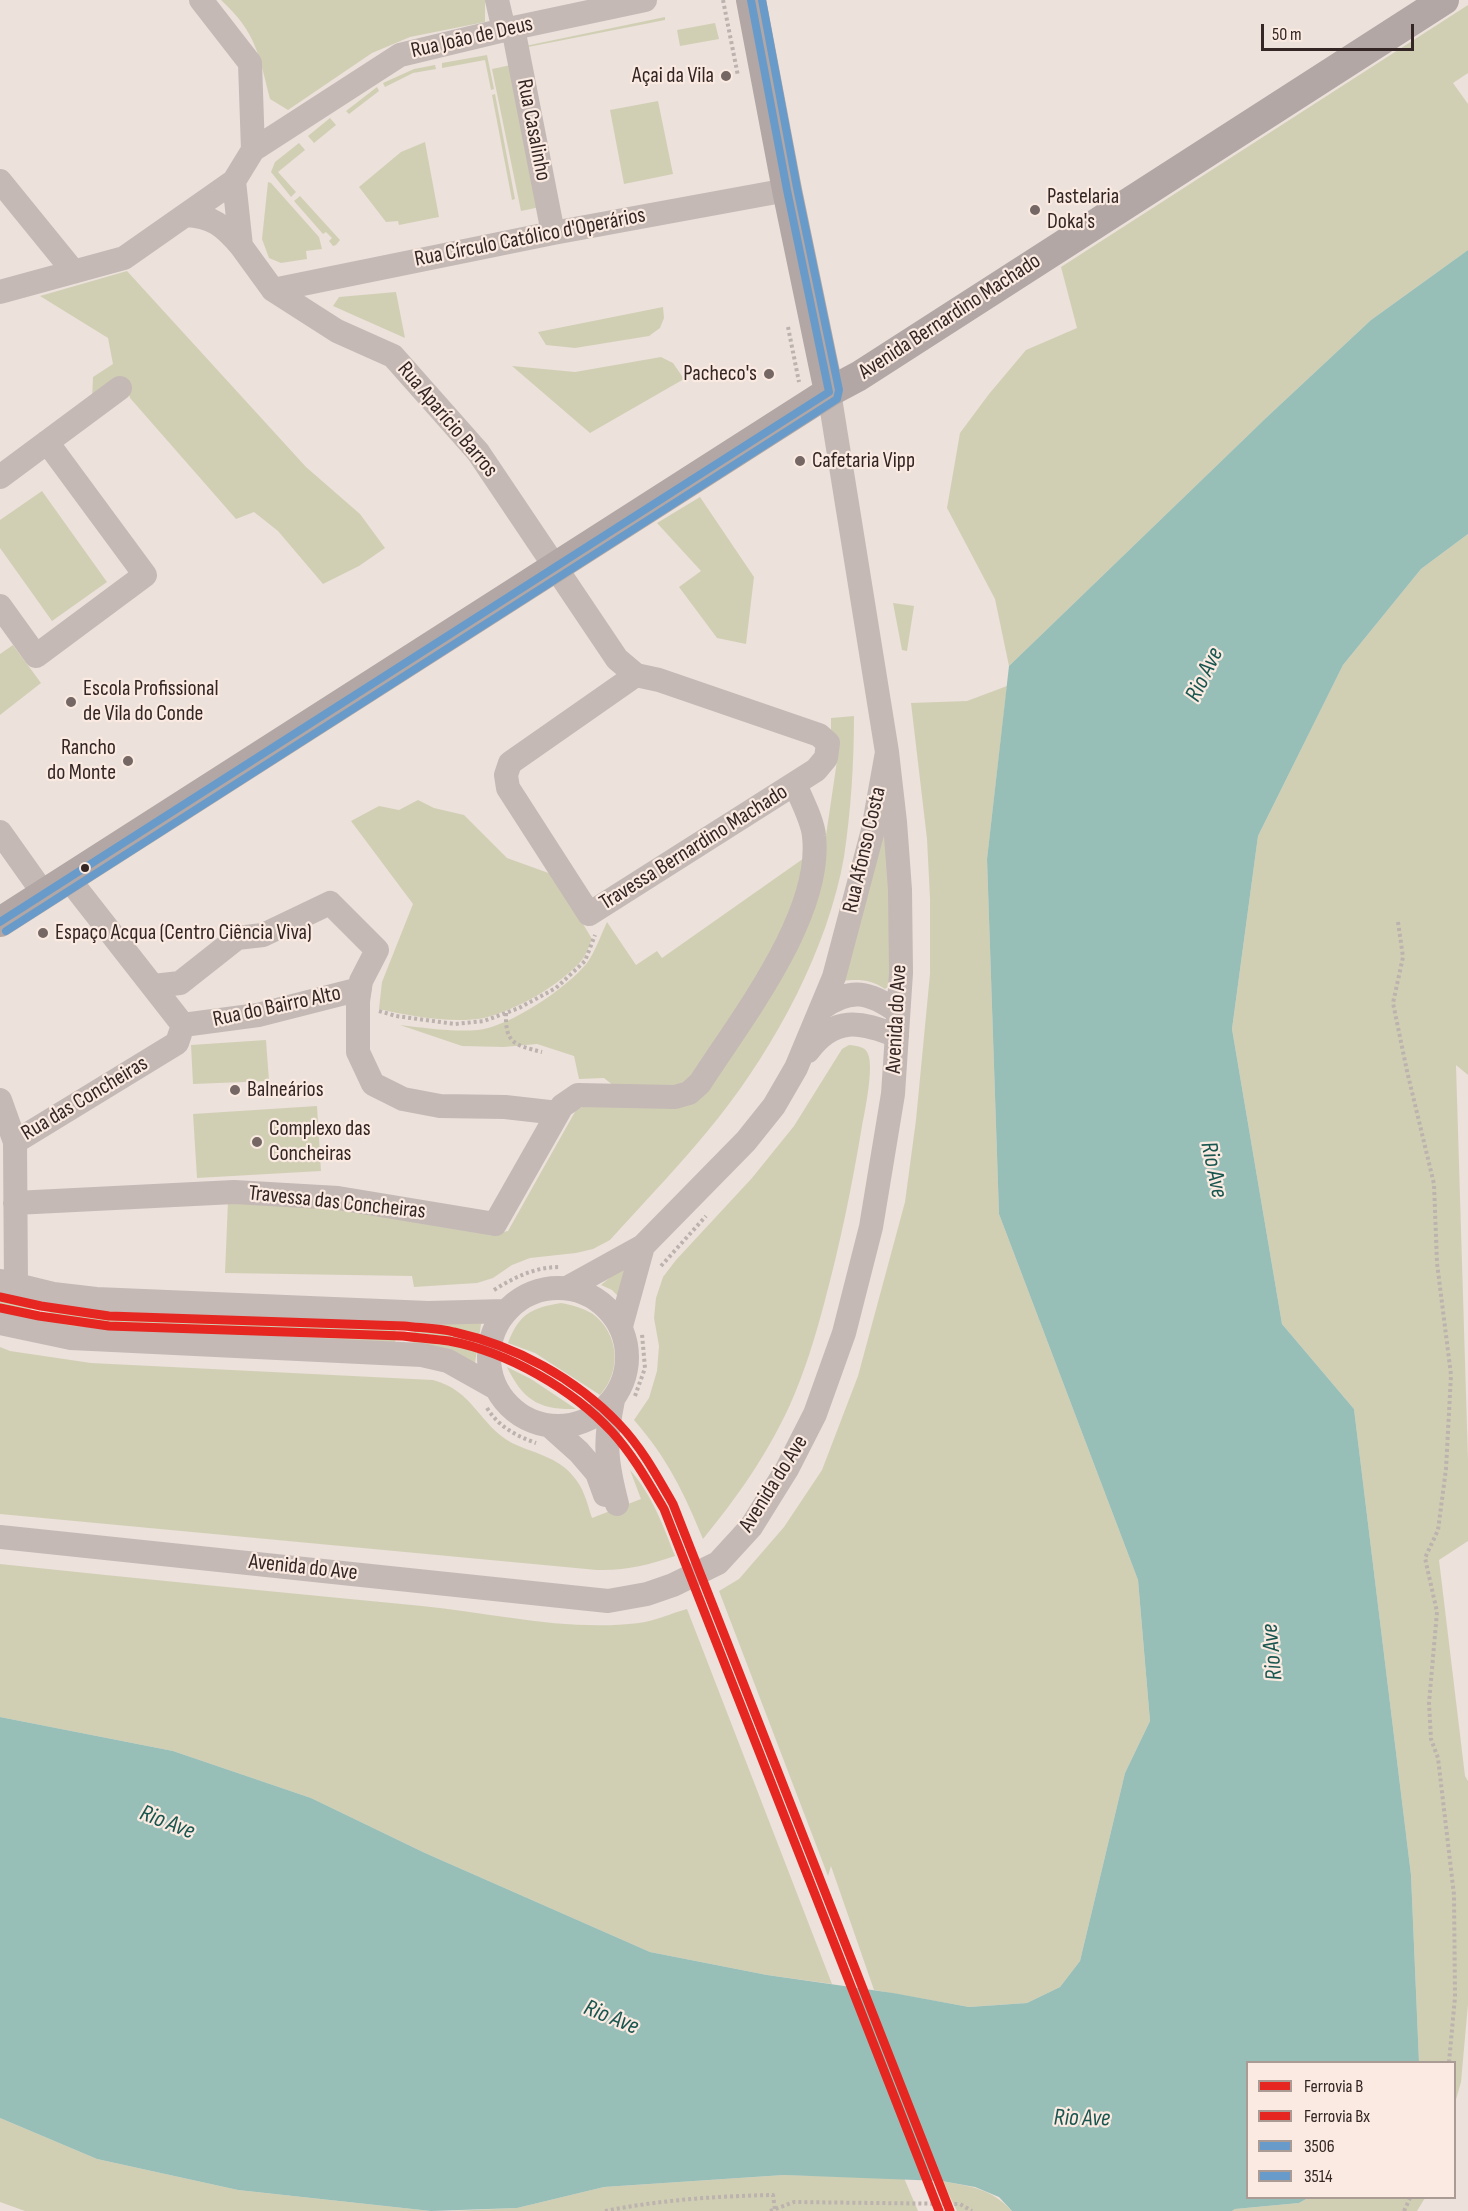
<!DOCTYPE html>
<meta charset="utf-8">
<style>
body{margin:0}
#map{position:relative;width:1468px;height:2211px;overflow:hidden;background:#ece1db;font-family:"Sofia Sans Condensed",sans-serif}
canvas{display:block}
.legend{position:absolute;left:1246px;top:2061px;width:210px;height:138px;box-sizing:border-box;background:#faeae1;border:2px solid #aa9c95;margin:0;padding:8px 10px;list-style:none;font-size:18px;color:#332624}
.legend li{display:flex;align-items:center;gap:12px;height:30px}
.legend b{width:30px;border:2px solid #aa9c95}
.scale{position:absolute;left:1261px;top:24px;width:153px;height:27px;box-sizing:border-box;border:3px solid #332624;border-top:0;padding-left:8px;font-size:18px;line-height:21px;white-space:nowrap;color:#332624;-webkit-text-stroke:4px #faeae1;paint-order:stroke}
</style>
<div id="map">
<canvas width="1468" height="2211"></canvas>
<ul class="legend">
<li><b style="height:8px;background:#e62621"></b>Ferrovia B</li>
<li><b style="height:8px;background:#e62621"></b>Ferrovia Bx</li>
<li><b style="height:8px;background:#699bca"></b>3506</li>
<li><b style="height:8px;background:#699bca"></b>3514</li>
</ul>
<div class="scale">50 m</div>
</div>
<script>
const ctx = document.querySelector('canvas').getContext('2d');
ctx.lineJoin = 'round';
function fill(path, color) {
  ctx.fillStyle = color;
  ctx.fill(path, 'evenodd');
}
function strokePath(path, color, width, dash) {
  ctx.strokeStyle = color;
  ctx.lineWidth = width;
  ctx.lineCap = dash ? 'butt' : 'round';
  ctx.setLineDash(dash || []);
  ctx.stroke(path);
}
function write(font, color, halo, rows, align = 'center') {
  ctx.font = font + ' "Sofia Sans Condensed",sans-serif';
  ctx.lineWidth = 4.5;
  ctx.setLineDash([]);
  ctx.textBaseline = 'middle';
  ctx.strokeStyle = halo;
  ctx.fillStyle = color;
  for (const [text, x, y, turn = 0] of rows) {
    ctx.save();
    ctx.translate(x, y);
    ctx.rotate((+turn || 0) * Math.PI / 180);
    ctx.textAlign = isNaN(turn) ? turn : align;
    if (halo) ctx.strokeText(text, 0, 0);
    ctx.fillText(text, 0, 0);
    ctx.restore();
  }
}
const green = new Path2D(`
 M221,0H485V22L410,37L372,53L288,110L270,99C259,55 256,32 221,0Z
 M1468,5V73L1453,83L1468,104V250L1371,320L1267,417L1009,666L995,599L947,508L960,433L989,394L1026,350L1077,328L1061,267Z
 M665,17V20L528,47L525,46Z
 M715,23L719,39L680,46L677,30Z
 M487,55L494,89L491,90L485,60L442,68V63Z
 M435,65L436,69L413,73L385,87L383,83L414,69Z
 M511,65L540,207L521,211L492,69Z
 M377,87L379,91L349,114L346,111Z
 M495,94L515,199L512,200L492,95Z
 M658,101L673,174L624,184L610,110Z
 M330,118L336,125L314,143L308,136Z
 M425,142L439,217L399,225L398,221L386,222L359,187L401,152Z
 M299,143L305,150L278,172L296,192L291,197L271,172L275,162Z
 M268,182L271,183L319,237L322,249L306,251L307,259L281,263L269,258L262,239Z
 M300,196L340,240L336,245L333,246L329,241L332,238L326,232L323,234L294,201Z
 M127,271L306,467L360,514L385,548L359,566L323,584L278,531L254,512L236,519L130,398L125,380L92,400L93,377L113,364L108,338L40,296Z
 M396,292L405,338L333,306L339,297Z
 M663,307L664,318L660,328L649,336L575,348L546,345L538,332Z
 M661,357L673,363L684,379L590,433L512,366L575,372Z
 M42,491L107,582L52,621L0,548V520Z
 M700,497L754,577L746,644L717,638L679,587L701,571L657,523Z
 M1468,534V1075L1456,1065L1468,1460V1541L1439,1560L1465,1776L1468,1781V2004L1461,2082L1455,2103L1454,2062H1419L1411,1875L1354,1409L1282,1324L1232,1029L1258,836L1343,665L1421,569Z
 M893,603L914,606L907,651L902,650Z
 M13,645L41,683L0,715V654Z
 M1007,686L987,859L999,1214L1138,1580L1150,1721L1125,1773L1080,1961L1060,1987L1027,2003L969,2007L874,1990L831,1866L828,1876L719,1591L739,1579L784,1527L822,1470L858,1376L905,1202L916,1120L930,974V898L927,839L911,703L967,701Z
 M854,716C854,763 851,810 844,857C828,948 776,1045 719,1117C685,1160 646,1200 610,1240L593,1249L576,1253L530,1258L512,1265L493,1278L477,1283L414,1287L412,1276L225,1273L228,1201L324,1206L497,1233L508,1231L576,1110L591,1103L691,1100L819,883L838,754L831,731V718Z
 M884,782L891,893L889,986L885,989C871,979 858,979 841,981Z
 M418,800L434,808L464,815L507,858L554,875L592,939C589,946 586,955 582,960C560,985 517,1010 484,1018C453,1024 409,1016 379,1009L382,982L413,904L351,821L379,806L399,810Z
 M807,856L784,935L692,1077L682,1088L614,1086L604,1078L579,1079L574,1056L537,1044L504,1047L462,1046L400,1025C426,1028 451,1032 478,1030C509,1027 567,988 587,963C595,952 601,935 607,922L636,965L657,951L662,958Z
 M266,1040L269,1081L193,1084L191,1045Z
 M849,1045C857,1046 865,1046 868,1054C874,1067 865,1111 862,1126C852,1186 840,1245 824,1304C815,1338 804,1374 789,1407C765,1458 738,1496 703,1539C684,1493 668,1459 634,1420L649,1398L657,1371L659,1346L654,1318L656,1298L663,1277L676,1260L752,1178L794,1126L842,1049Z
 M317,1106L321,1171L197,1178L193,1114Z
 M629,1262L621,1299L612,1290L601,1285Z
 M0,1288L32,1298L29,1323L0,1315Z
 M51,1298L396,1317L395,1349L48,1329Z
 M561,1303C572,1305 583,1308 593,1314C619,1334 622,1371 600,1395L535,1353L508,1343C519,1314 531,1308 561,1303Z
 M415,1318H482L475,1363L413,1349Z
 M0,1347L10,1351L91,1363L433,1380C473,1390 480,1426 512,1443C533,1453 558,1457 573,1476C584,1488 587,1503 592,1518L641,1499L630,1470C652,1495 663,1525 675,1556C648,1565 625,1571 597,1570L0,1514Z
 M507,1367L531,1379L576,1409C539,1410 523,1400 507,1367Z
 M0,1564C141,1579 281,1592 422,1606C494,1613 567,1632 639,1623C655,1621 672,1613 687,1609L832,1984L767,1975L650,1952L425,1853L311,1798L173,1751L0,1717Z
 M0,2118L97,2159L238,2190L431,2211H25L0,2202Z
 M784,2175L904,2178L918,2211H452L517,2208L604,2187Z
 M942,2181C973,2187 990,2188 1012,2211H957Z
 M1308,2198H1425L1417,2211H1232L1235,2209L1299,2203Z`);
const water = new Path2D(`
 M1468,250V534L1421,569L1343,665L1258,836L1232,1029L1282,1324L1354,1409L1411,1875L1419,2062H1248V2198H1308L1299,2203L1235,2209L1232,2211H1012L999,2197L975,2187L942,2181L784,2175L604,2187L517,2208L431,2211L238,2190L97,2159L0,2118V1717L173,1751L311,1798L425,1853L650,1952L767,1975L893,1993L969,2007L1027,2003L1060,1987L1080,1961L1125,1773L1150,1721L1138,1580L999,1214L987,859L1009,666L1267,417L1371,320Z`);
const path = new Path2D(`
 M723,0L738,76
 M788,327L799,382
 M1398,922L1403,957L1393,1003L1407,1071L1434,1184L1437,1263L1451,1375L1446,1469L1438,1530L1425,1558L1437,1612L1429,1703L1431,1739L1438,1758L1454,1895L1455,1997L1449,2062
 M379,1011L396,1016L455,1024L484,1021L519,1008L556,988L585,961L595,935
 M506,1013C505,1044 515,1045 542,1052
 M661,1266L706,1216
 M494,1290C515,1277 535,1267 560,1267
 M635,1396L645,1368L642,1334
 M487,1408C498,1426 516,1436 536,1443
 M605,2211C660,2200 717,2196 773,2195L775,2210
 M770,2211L794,2202L960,2204L972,2211
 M1404,2211L1410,2198`);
const minor = new Path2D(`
 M201,0L250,63L253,150L234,181L241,246L273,290L337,331L393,356L478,452L617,659L636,675L659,680L819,735L828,743L826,758L816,770L589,914L508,788L506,775L510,763L636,675
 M497,0L504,30
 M513,28L553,233
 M253,150L400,55L504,30L645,0
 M0,181L74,272
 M186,215C212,216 224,226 241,246
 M273,290L553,233L787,190
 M0,292L124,258L234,181
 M0,477L120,388
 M0,606L36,656L145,575L47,442
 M0,832L44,894
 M68,878L183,1025
 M153,986L180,983L237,938L263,935L330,903L377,950L361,981L358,1001V1052L373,1084L403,1099L440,1106L505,1107L558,1113
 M822,1008C851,987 870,992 898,1012
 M183,1025L258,1015L360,989
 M808,1051C834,1016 860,1021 897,1036
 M0,1100L15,1142L16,1285
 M15,1142L177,1043L183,1025
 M15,1203L234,1192L338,1198L495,1224L562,1106L578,1095L675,1097L689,1093L700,1083C741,1019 823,915 814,836C813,821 801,799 795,784
 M0,1281L53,1294L96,1299L428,1313L506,1311
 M489 1357a69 69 0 1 1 138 0a69 69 0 1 1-138 0Z
 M567,1288L643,1246L746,1141L774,1106L796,1068L834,977L873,830L887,752L829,392
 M0,1323L71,1338L422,1355L448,1361L496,1388
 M621,1326L643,1246
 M613,1400C604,1443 606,1461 617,1504
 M550,1426L579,1452L597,1473L605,1495
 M0,1537L608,1601L647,1594L673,1585L718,1563L751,1527L787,1469L815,1414L844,1333L871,1227L893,1094L901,973L900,890L895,822L887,752`);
const major = new Path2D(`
 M751,0L787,190L829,392
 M0,922L829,392L859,376L1444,0`);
const bus1 = new Path2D(`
 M0,922L829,392L787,190L751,0`);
const bus2 = new Path2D(`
 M6,931L837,399L839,390L797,188L762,0`);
const rail1 = new Path2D(`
 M0,1297L41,1306L109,1316L404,1326C420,1328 438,1328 454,1332C516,1346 575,1378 619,1424C642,1448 657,1476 673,1504L950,2211`);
const rail2 = new Path2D(`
 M0,1308L39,1316L109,1326L403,1336C418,1338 434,1339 449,1341C508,1352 572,1389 612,1432C633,1455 648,1482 664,1509L939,2211`);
const markers = [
 [726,76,6,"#746764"],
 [1035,210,6,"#746764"],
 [769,374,6,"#746764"],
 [800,461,6,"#746764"],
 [71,702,6,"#746764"],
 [128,761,6,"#746764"],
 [85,868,5,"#332624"],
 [43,933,6,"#746764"],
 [235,1090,6,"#746764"],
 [257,1142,6,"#746764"]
];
const streetNames = [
 ["Rua João de Deus",472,38,-13],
 ["Rua Casalinho",533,130,79],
 ["Rua Círculo Católico d'Operários",530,238,-11],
 ["Avenida Bernardino Machado",950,317,-33],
 ["Rua Aparício Barros",447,420,50],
 ["Travessa Bernardino Machado",694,848,-32],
 ["Rua Afonso Costa",865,850,-77],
 ["Rua do Bairro Alto",277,1007,-12],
 ["Avenida do Ave",897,1019,-87],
 ["Rua das Concheiras",85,1099,-31],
 ["Travessa das Concheiras",337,1203,6],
 ["Avenida do Ave",774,1484,-58],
 ["Avenida do Ave",303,1568,6]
];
const poiNames = [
 ["Açai da Vila",714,76,"right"],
 ["Pastelaria",1047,197],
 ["Doka's",1047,222],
 ["Pacheco's",757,374,"right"],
 ["Cafetaria Vipp",812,461],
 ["Escola Profissional",83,689],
 ["de Vila do Conde",83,714],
 ["Rancho",116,748,"right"],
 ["do Monte",116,773,"right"],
 ["Espaço Acqua (Centro Ciência Viva)",55,933],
 ["Balneários",247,1090],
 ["Complexo das",269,1129],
 ["Concheiras",269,1154]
];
const waterNames = [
 ["Rio Ave",1205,675,-64],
 ["Rio Ave",1213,1170,78],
 ["Rio Ave",1273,1652,-95],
 ["Rio Ave",167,1823,21],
 ["Rio Ave",611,2018,22],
 ["Rio Ave",1082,2119,1]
];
fill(green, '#d0cfb4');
fill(water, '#97bfb7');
strokePath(path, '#bcb2ae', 4, [3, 3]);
strokePath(minor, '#c4b9b5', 24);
strokePath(major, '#b2a7a4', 30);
strokePath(bus1, '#699bca', 8);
strokePath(bus2, '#699bca', 8);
strokePath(rail1, '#e62621', 9);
strokePath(rail2, '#e62621', 9);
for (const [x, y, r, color] of markers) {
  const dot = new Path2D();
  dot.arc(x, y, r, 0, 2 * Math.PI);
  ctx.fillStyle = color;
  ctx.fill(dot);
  strokePath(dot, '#faeae1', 2);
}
write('22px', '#332624', '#faeae1', streetNames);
write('22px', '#332624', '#faeae1', poiNames, 'left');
write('italic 24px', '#18564f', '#faeae1', waterNames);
</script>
